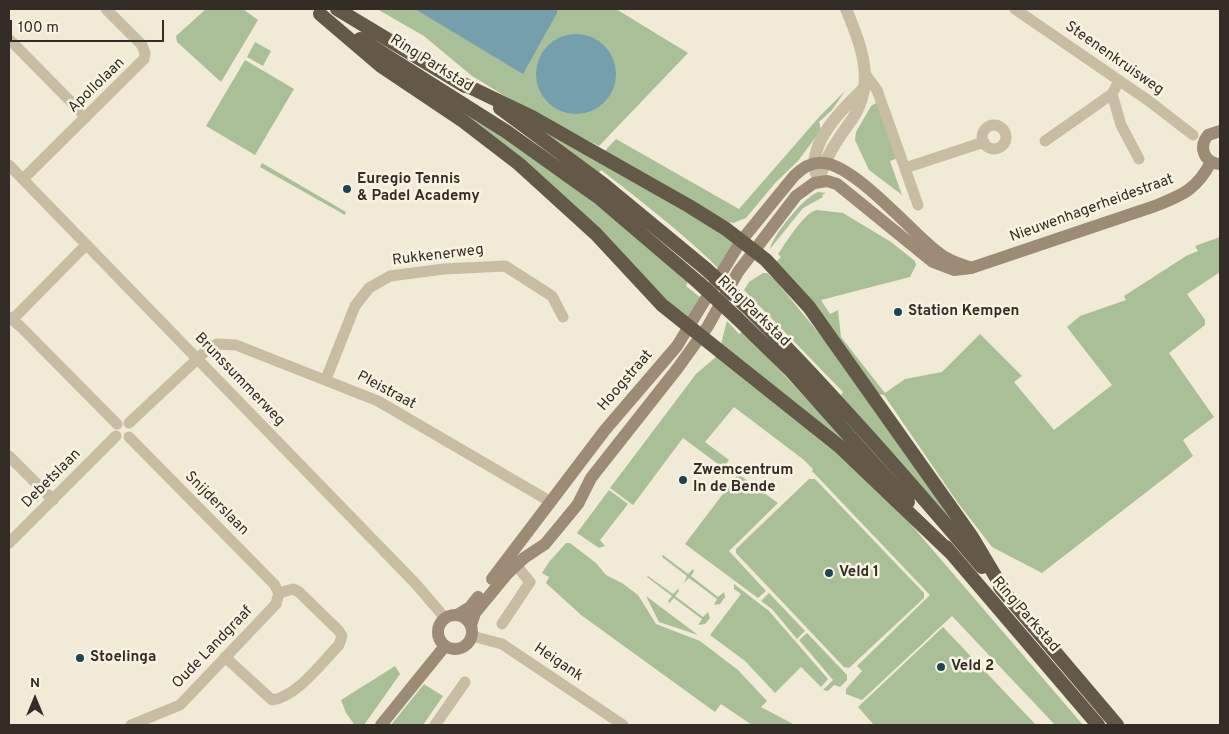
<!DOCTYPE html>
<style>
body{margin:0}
#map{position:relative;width:1229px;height:734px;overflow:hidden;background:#f1ead7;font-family:Overpass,sans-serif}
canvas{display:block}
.frame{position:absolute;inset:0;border:10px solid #332d25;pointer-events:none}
.north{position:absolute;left:10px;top:674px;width:50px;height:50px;-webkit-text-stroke:4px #f9f3e3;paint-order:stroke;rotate:0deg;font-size:14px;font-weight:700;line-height:20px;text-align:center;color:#332d25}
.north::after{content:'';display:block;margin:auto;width:18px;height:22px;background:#332d25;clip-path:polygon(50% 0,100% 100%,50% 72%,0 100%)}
.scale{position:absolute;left:10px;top:20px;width:154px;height:22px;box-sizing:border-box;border:2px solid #332d25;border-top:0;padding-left:6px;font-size:15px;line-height:18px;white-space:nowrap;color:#332d25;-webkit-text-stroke:4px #f9f3e3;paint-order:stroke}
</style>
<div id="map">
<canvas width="1229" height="734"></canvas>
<div class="frame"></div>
<div class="north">N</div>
<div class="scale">100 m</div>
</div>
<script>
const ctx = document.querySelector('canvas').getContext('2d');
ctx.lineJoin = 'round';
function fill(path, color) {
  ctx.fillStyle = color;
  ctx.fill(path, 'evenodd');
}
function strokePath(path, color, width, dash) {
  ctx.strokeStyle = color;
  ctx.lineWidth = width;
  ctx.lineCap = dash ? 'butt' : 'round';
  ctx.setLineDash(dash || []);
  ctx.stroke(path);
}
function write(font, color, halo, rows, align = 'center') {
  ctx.font = font + ' Overpass,sans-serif';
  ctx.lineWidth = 5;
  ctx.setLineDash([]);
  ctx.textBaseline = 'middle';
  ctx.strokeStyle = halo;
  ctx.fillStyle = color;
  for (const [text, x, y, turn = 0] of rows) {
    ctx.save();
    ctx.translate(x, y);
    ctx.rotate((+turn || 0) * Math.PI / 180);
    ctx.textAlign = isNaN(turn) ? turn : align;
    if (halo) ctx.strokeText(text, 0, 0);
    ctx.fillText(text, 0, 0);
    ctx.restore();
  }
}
const green = new Path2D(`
 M206,9H243L258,20L221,82L177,42L176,36Z
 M377,9H616L688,53L599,146L536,115L472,76L424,36Z
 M255,42L271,51L263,66L247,57Z
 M245,60L294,89L255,155L206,126Z
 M385,61C423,86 463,110 501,135C567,179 628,229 688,281L686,286L701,298L689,319L680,313L601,234Z
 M845,91L832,110L819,122L821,130L798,161L776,182L746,218L733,223L721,220L603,153L616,139L739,209L820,116Z
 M878,102L898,158L890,161L902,195L869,170L855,140L856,132L871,106Z
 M530,122L627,176L735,242L718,268C684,234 641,201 601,170L599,173Z
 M262,163L346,212L345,215L260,167Z
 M818,192L826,193L822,195L823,197L803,208L770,249C772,236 805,196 818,192Z
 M817,210L843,213L891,242L915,261L916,265L910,277L821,300L830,314L838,310L841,337L885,393L905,379L942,372L980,334L1022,376L1014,382L1054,430L1112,385L1067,327L1080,316L1126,300L1124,296L1186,256L1198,251L1195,246L1220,237V272L1187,294L1205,320V325L1169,353L1214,417L1183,440L1193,456L1042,573L992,547L958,503L884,395L875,394L775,263L781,257L778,254C786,243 804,212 817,210Z
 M763,273H767L776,281L858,381L970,538L951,521L841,395L843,392L744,290L749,282Z
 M727,321L739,334L742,332L761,350L880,478L721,344Z
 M717,356L795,413L895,506L1083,725H1055L952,616L862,700L846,694V689L862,671L857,666L930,595L812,471L813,469L804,460L734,407L705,442L729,460L726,464L732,470L730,473L683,438L633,505L610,488L696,374Z
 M738,474L778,503L729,551L766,591L758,598L685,544Z
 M809,479H815L924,593V598L849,668L844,667L736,553V549Z
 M609,490L628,504L600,540L605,546L599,548L577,533Z
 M566,543H570L596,563L606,575L622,583L638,595L656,624L700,641L738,670L767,701L761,707L795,725H752L721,704L715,712L581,615L546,583L549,577L542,573L549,562Z
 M663,555L688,574L693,569L694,571L691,576L718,597L724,592L725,597L720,604L714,605L717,599L689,578L684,583L687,576L662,557Z
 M648,576L673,594L678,589L679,591L675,596L703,617L708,612L710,618L705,624L698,625L702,619L674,598L669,603L668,601L672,596L647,577Z
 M734,584L769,611L828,679L821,687L801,667L775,693L745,661L710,635L741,594L734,589Z
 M769,593L805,631L797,639L772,609L761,601Z
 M646,596L698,635L659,622Z
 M943,627L1036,725H874L858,707Z
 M807,633L847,675V680L840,687L834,685L828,691L823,690L833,680L799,640Z
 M395,666L400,674L364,725L354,724L346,713L341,700Z
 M424,684L443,696L423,725H391Z`);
const water = new Path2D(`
 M415,9H557V13L523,74Z
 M536 74a40 40 0 1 1 80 0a40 40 0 1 1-80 0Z`);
const minor = new Path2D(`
 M1015,9L1149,101L1193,135
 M9,39L86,117
 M866,75L877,90L918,205
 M1112,94L1121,125L1139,159
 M982 137a12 12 0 1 1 24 0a12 12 0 1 1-24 0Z
 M1045,141L1112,94L1119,81
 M9,165L415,583L445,618
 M905,168L984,142
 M23,179L144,59L145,53L142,45L106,9
 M9,317L21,327L117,424
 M13,319L85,246
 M326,379L355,306L369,288L390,276L444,269L505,266L552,296L563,317
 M129,423L209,348L217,344L236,345L378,401L551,502
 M129,437L274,584L279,593
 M9,456L53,500
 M9,543L116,436
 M502,624L530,582L516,565
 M472,636L502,644L623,725
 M225,657L272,700C297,697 322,662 339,645L342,636L339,631L299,592L293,589L279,593
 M131,725L180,705L276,604L279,593
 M435,725L465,682`);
const tertiary = new Path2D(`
 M816,173C807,144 842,109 862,90
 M819,181C825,156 838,139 853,118C876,82 861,44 846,9`);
const secondary = new Path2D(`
 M1220,131L1208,135C1198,147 1204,163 1220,164
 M492,579L605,430L677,346L741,241L794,176C802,168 812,161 824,163C855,166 910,230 935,250C945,259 957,263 969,267
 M438 632a17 17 0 1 1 34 0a17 17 0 1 1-34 0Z
 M457,615L470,607L478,597
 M471,625L475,613L508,573L524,558L545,544L578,504L591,478L677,369L708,326L738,272L796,196L814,183L827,181L837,184L933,262L954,270L971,268L1155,206C1183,195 1197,189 1211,162
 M381,725L445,646`);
const trunk = new Path2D(`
 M337,9L465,86
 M320,14L381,66L463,121L519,164L596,234L662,305L839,446L951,553
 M360,39L507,132L598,197L699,283
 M457,81L532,117L689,206L726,229L766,260L809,307L972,537L1006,594
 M500,108L603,184L706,269
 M745,305C828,388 906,477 982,567
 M737,318L792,372L908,502
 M946,547L1098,725
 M1000,587L1117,725`);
const trunkBridge = new Path2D(`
 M706,269L745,305
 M699,283L737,318`);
const markers = [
 [347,189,5,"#1b4454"],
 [898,312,5,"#1b4454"],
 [683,480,5,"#1b4454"],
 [829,573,5,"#1b4454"],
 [80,658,5,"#1b4454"],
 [941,667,5,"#1b4454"]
];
const streetNames = [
 ["Steenenkruisweg",1114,59,35],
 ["Ring Parkstad",431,64,32],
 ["Apollolaan",97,86,-44],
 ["Nieuwenhagerheidestraat",1092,209,-20],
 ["Rukkenerweg",438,256,-7],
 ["Ring Parkstad",753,312,44],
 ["Brunssummerweg",239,380,46],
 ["Hoogstraat",626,381,-49],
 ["Pleistraat",386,391,28],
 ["Debetslaan",52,479,-45],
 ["Snijderslaan",216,504,45],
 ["Ring Parkstad",1025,615,49],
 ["Oude Landgraaf",213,648,-46],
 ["Heigank",558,663,34]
];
const poiNames = [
 ["Euregio Tennis",357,180],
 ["& Padel Academy",357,197],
 ["Station Kempen",908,312],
 ["Zwemcentrum",693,471],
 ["In de Bende",693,488],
 ["Veld 1",839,573],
 ["Stoelinga",90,658],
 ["Veld 2",951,667]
];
fill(green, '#a9bf97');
fill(water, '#769fad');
strokePath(minor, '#c8bca3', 11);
strokePath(tertiary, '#c8bca3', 12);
strokePath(secondary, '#9c8b75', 12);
strokePath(trunk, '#645849', 14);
strokePath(trunkBridge, '#645849', 14);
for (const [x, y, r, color] of markers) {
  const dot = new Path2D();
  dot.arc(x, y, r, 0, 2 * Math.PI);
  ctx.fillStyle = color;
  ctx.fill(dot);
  strokePath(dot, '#f9f3e3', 2);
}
write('15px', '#332d25', '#f9f3e3', streetNames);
write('bold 15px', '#332d25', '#f9f3e3', poiNames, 'left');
</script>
